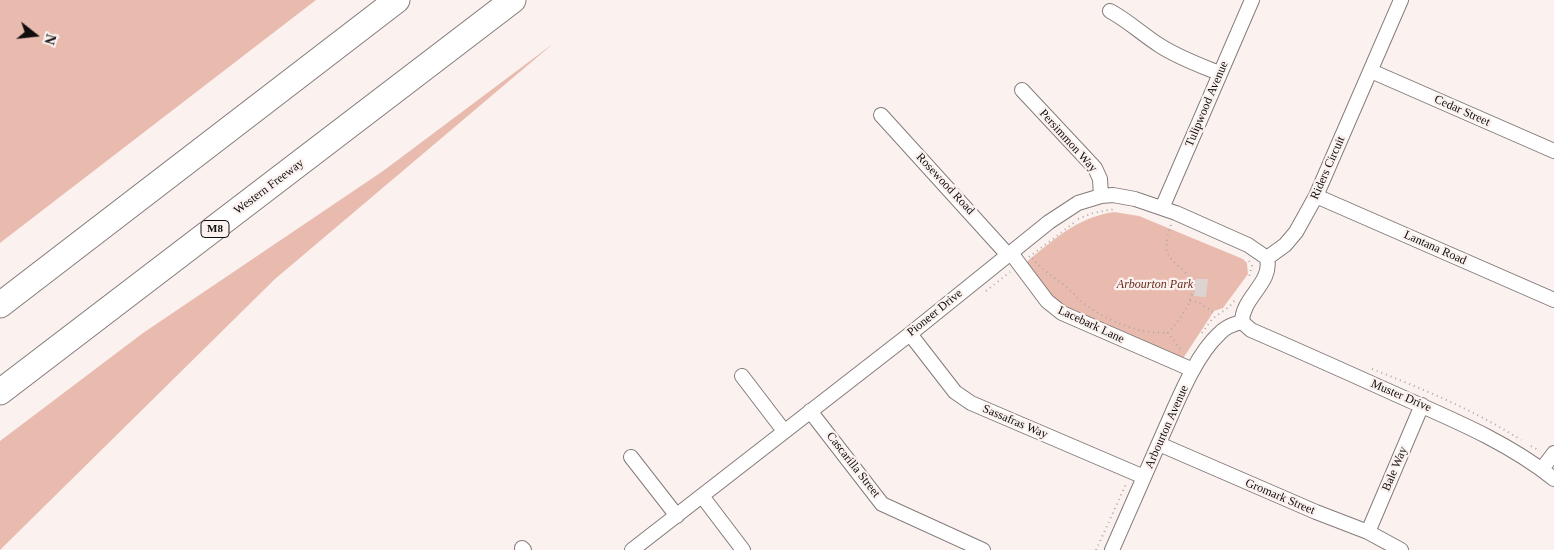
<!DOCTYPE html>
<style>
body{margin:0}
#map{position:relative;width:1554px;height:550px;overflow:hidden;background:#fbf2f0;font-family:Georgia,serif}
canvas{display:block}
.north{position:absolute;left:10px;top:10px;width:50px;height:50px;-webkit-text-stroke:4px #fbf2f0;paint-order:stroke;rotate:106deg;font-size:14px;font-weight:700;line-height:20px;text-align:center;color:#100d0d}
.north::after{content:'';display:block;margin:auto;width:18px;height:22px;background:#100d0d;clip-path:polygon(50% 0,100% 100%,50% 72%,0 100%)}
</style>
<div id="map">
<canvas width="1554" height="550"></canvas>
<div class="north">N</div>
</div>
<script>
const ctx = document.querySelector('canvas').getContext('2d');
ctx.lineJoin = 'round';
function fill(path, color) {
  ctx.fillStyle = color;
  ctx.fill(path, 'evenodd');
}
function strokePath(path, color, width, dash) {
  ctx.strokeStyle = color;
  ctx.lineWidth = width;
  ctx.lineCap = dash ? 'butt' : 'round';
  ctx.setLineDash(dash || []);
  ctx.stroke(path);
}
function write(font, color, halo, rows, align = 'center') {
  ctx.font = font + ' Georgia,serif';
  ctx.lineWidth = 4.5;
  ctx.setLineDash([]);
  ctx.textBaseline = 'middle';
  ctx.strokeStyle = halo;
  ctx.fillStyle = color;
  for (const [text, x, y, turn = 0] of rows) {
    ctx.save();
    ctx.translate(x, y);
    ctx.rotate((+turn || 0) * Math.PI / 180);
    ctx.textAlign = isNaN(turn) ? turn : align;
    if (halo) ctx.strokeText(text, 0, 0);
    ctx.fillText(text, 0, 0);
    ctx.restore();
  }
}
const green = new Path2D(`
 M0,0H316L0,243Z
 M554,43L275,279L0,550V441L143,333L383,171Z
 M1114,212L1139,216L1243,259L1247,263L1248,274L1223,308L1214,311L1182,360L1059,306L1024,264C1054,240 1075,218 1114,212Z`);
const building = new Path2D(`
 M1196,279H1208L1206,297L1194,296Z`);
const path = new Path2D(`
 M1078,219L1093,213L1115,209
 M1171,225C1158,261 1175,258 1193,281C1194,303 1181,317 1168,333L1182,351
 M1029,257L1075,222
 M1032,258C1041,269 1050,274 1061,283C1069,288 1074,295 1081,301C1104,320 1138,334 1168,333
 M1249,261L1252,266L1249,277
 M986,291L1010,272
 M1190,301L1198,302L1216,314
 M1202,333L1212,319L1229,307L1235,300
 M1372,369C1423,389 1474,410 1521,440
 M1531,446L1540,451
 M1096,550L1127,482`);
const street = new Path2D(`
 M1110,11C1127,20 1142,34 1159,45C1177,57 1199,65 1219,73
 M1371,71L1554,151
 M1022,90L1095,168L1100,179L1101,196
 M881,115L1008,255
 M1316,196L1554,300
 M1162,208L1252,0
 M1011,253L1047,301L1062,313L1193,370
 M1267,258L1285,245L1296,232L1316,196L1401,0
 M1242,322L1251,330C1302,352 1353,375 1404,398C1456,421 1509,443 1554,479
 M1242,322C1242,297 1273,283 1267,258
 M910,334L955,392L971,403L1144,477
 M742,376L784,431
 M810,411L882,504L983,550
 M1159,444L1316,512L1368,532L1401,550
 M631,457L677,516
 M1542,469L1554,453
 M702,496L743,550
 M1368,532L1422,405
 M522,548L524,550
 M632,550L910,334L1049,222L1078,203L1101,196L1113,195L1135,199L1176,213L1248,245L1267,258
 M1112,550C1130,509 1148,468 1166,427C1179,398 1196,355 1219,334C1225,327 1233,324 1242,322`);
const highway = new Path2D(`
 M0,305L397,0
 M0,392L513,0`);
const shields = [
 [215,229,28]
];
const shieldNames = [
 ["M8",215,229]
];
const streetNames = [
 ["Tulipwood Avenue",1207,104,-67],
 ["Cedar Street",1462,111,24],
 ["Persimmon Way",1068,141,48],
 ["Riders Circuit",1328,168,-66],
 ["Rosewood Road",945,184,47],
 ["Western Freeway",269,187,-37],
 ["Lantana Road",1435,248,24],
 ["Pioneer Drive",935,313,-39],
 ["Lacebark Lane",1091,325,25],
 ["Muster Drive",1401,396,23],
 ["Sassafras Way",1015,422,23],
 ["Arbourton Avenue",1167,427,-66],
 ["Cascarilla Street",853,465,52],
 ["Bale Way",1395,469,-67],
 ["Gromark Street",1280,497,23]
];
const parkNames = [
 ["Arbourton Park",1155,285]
];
fill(green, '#e9bbaf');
fill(building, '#ddd4d2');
strokePath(street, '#847c7a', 16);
strokePath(highway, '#847c7a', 27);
strokePath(path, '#afa8a6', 2, [1, 4]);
strokePath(street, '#fff', 14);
strokePath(highway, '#fff', 25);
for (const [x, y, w] of shields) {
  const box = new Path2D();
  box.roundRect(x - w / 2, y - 8.5, w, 17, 4);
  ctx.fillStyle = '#fbf2f0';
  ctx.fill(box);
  strokePath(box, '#100d0d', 1);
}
write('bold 11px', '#100d0d', null, shieldNames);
write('12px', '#100d0d', '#fbf2f0', streetNames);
write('italic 12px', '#682a1b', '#fbf2f0', parkNames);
</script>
